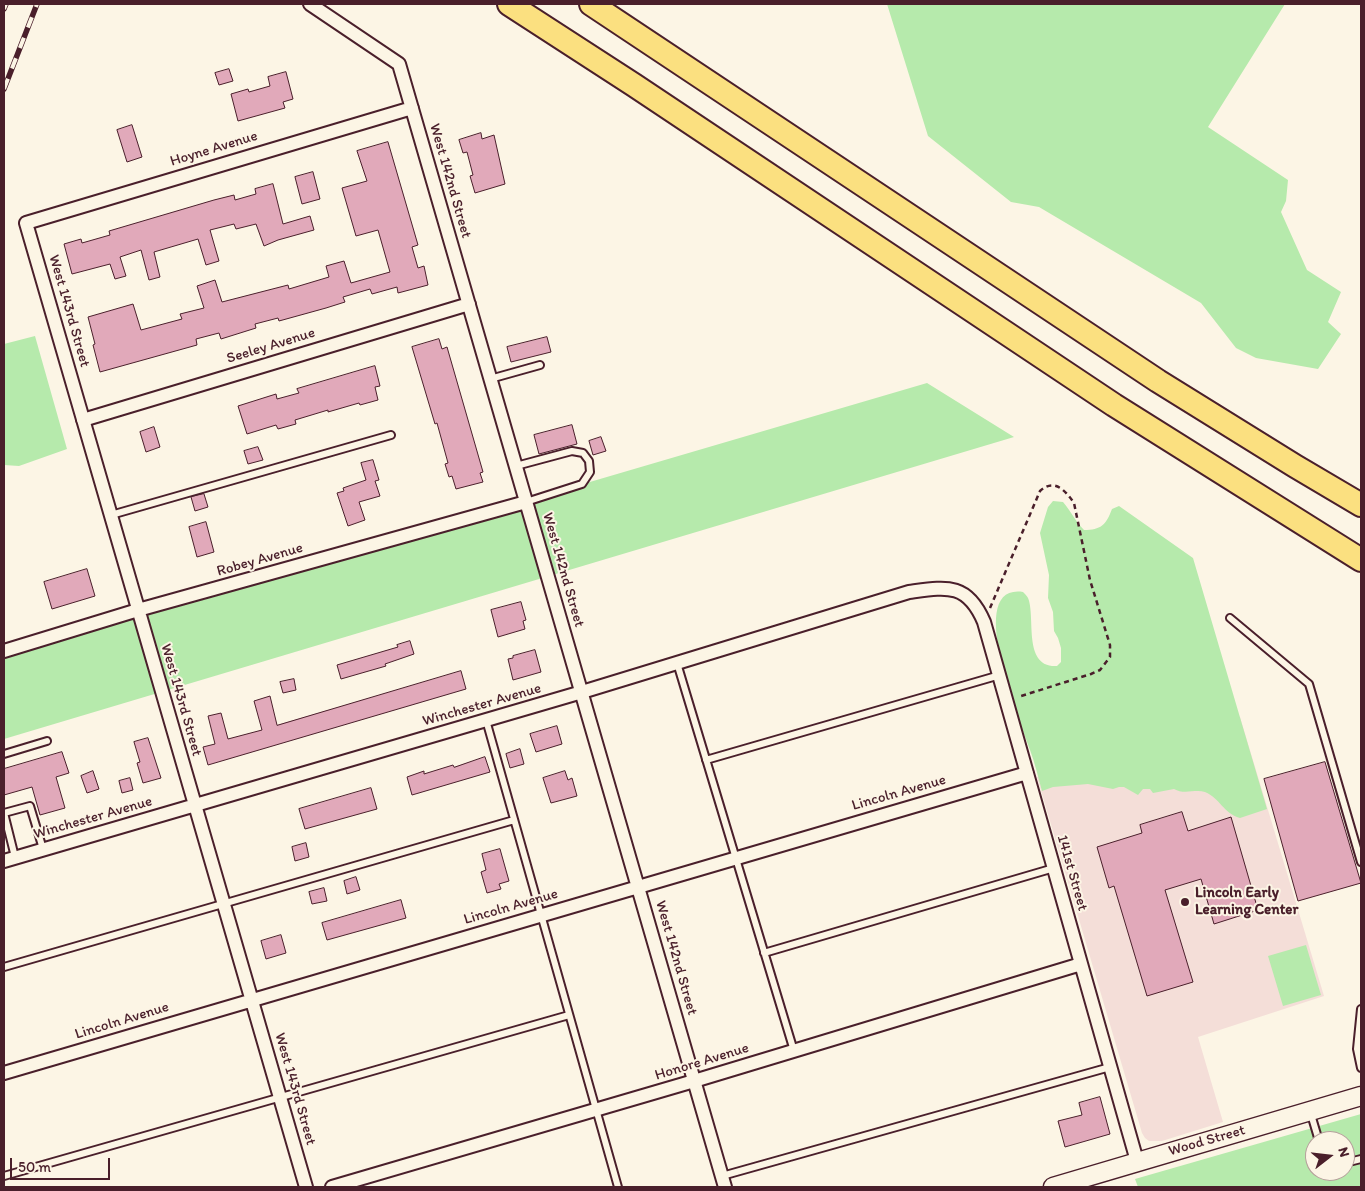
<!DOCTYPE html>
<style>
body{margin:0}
#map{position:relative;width:1365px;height:1191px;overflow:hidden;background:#fcf5e5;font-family:Itim,sans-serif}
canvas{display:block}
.frame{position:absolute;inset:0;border:5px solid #4a1f2b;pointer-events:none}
.north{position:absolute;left:1305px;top:1131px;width:50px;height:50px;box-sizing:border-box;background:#fcf5e5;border:1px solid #b59f9b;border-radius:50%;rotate:74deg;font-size:14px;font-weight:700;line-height:20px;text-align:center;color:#4a1f2b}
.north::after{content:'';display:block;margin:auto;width:18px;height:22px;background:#4a1f2b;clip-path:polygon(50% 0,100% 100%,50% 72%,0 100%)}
.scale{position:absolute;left:10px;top:1158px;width:100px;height:22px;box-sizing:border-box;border:2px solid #4a1f2b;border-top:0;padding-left:6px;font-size:15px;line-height:18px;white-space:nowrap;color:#4a1f2b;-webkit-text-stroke:4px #fcf5e5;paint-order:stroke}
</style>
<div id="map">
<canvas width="1365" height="1191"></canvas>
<div class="frame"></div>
<div class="north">N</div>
<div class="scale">50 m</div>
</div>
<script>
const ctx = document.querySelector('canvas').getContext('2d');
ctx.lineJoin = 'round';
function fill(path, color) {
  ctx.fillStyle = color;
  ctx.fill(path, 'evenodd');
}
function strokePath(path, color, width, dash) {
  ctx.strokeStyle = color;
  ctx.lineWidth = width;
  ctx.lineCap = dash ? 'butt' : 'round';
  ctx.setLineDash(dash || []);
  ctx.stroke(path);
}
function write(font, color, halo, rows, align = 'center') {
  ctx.font = font + ' Itim,sans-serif';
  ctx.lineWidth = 4;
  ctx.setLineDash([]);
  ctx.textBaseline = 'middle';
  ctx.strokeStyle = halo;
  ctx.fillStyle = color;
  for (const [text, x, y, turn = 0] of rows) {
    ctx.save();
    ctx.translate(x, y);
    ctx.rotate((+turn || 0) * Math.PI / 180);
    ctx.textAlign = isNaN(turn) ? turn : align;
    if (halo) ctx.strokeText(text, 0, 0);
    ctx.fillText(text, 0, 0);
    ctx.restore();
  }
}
const built = new Path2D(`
 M1240,717L1324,996L1198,1037L1223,1122L1162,1141H1149L1145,1138L1142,1133L1037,777Z`);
const green = new Path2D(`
 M887,4H1285L1208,127L1288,180L1286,201L1281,212L1307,270L1341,292L1328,322L1341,334L1318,369L1256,358L1236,348L1201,303L1039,207L1011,202L928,136Z
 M35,336L67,449L19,466L4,465V344Z
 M927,383L1014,437L4,739V654Z
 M1053,501L1063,502C1071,511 1075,521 1084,530C1101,530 1106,525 1112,509L1119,506L1193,558L1267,809L1240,818C1223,813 1220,798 1205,792C1195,789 1184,795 1174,789L1153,793L1150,789H1143L1138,795L1124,787H1119L1113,789L1088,784L1053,787L1042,791C1038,777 1035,763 1030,750C1022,726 962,583 1023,592C1025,594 1027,596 1028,598C1036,617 1022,668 1057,666L1061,662V648L1058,638L1054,631L1053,612L1048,598L1049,575L1040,533L1048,507Z
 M1306,945L1321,995L1283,1006L1268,956Z
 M1361,1114V1187H1138L1135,1179ZM1315,1141H1345V1171H1315Z`);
const building = new Path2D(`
 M229,69L233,81L219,85L215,73Z
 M286,72L293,99L283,102L285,108L238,121L231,94L248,89L249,92L270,86L268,77Z
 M132,125L142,157L127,162L117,130Z
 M481,133L482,139L494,135L505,184L475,193L470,176L473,175L467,152L463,153L459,140Z
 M388,142L418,245L412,247L418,268L424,266L428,285L398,293L397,287L372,294L370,289L343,297L345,302L326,308L279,321L278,318L255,324L256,328L221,339L219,333L196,339L197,345L100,372L93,345L95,344L88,317L133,304L141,330L182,319L180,314L204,308L197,286L215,280L222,302L288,285L289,289L329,277L326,266L344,261L351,283L390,272L378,230L356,236L342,188L367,181L357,151Z
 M313,172L320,199L302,204L295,177Z
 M273,184L283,224L310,216L314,230L278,240L264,246L256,224L236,229L234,224L210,230L219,261L206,265L198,239L154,252L160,277L149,280L141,250L120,257L126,276L115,279L110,264L72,274L64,244L81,239L82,243L110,235L109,231L214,200L234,195L235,200L256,194L255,189Z
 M547,337L551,352L511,362L507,347Z
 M439,339L442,349L447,347L483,472L480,473L483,482L456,489L452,476L449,477L445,464L448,463L437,423L435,424L412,347Z
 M375,366L380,386L375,387L378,400L360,405L359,403L328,412V410L295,420L296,424L278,429L276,425L247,434L238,406L276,394L277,399L299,393L297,389Z
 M572,425L577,444L539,454L534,435Z
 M154,427L160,447L146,452L140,432Z
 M601,437L606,451L593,455L589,441Z
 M258,447L263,460L248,464L244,451Z
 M373,460L379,480L375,481L380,496L359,502L365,520L348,526L337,493L344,491L343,488L366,480L361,463Z
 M204,494L208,507L195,511L191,497Z
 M206,522L214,552L197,557L189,527Z
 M87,569L95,596L52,609L44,582Z
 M521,602L526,620L523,621L525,629L498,637L491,610Z
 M410,641L414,654L385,664L386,666L341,679L337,665L398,647L397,645Z
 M535,650L541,672L513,680L508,659L513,658V656Z
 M461,671L466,689L208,765L203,747L215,744L208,716L221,713L228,739L262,730L254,701L270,696L277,725Z
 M294,679L296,690L283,693L280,682Z
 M557,726L562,744L536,752L530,734Z
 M148,738L161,778L143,783L137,763L140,762L134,742Z
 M520,749L524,764L510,768L506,754Z
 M62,752L69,773L56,777L65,808L40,815L32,787L4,795V769Z
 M485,757L490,772L412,795L407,777L424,771V774L453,765L454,767Z
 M1325,762L1361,883L1298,901L1264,779Z
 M93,771L99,789L87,793L81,776Z
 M565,771L568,780L572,778L577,796L551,803L543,778Z
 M130,778L133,790L122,793L119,781Z
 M371,788L377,809L305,829L299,809Z
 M1182,812L1188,831L1231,817L1258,910L1214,924L1201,879L1165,890L1193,982L1147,996L1114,886L1109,888L1097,847L1142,833L1140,825Z
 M306,843L309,857L295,861L292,847Z
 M500,849L509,881L499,884L501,889L487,893L481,872L486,870L482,854Z
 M356,877L360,890L347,894L344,881Z
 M324,888L327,901L312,904L309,892Z
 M401,900L406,918L327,940L322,923Z
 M281,935L286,953L266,959L261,941Z
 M1100,1097L1110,1134L1065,1147L1058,1121L1082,1115L1079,1103Z`);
const path = new Path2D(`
 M990,608L1040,491C1054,478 1065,490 1074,503L1090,580L1110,645V657L1100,670L1091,674L1018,697`);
const lane = new Path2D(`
 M490,379L540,365
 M516,466L572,451L583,453L589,461L590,472L582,484L526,502
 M111,515L391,435
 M1230,618L1309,684L1361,862
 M677,663L794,1051
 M486,720L618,1187
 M4,754L47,741
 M706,760L1000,675
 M4,813L30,806L43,849
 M4,813L15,857
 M764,953L1054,868
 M4,967L514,820
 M1361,1009L1357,1049L1361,1068
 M1310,1111L1319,1141
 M1345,1163L1361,1159
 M4,1176L569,1015
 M722,1176L1110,1067`);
const street = new Path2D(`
 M310,4L399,64L725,1187
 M83,420L469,304
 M4,651L138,610L526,502
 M4,861L582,692L909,592C946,587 967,582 984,622L1137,1161
 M4,1073L1027,773
 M306,1187L26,223L412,108
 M332,1187L694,1081L1081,964`);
const secondary = new Path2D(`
 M1053,1187L1361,1096`);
const highway = new Path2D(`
 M509,4L634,85L1114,405L1361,560
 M591,4L1158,381L1295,466L1361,505`);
const rail = new Path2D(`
 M4,9L6,4
 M4,89L37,4`);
const markers = [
 [1185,902,5,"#4a1f2b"]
];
const streetNames = [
 ["Hoyne Avenue",214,149,-17],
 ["West 142nd Street",450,181,74],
 ["West 143rd Street",69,311,74],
 ["Seeley Avenue",271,346,-17],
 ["Robey Avenue",260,560,-16],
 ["West 142nd Street",563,570,74],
 ["West 143rd Street",181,700,74],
 ["Winchester Avenue",482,705,-16],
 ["Lincoln Avenue",899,793,-16],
 ["Winchester Avenue",93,818,-16],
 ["141st Street",1072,873,74],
 ["Lincoln Avenue",511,907,-16],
 ["West 142nd Street",676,958,74],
 ["Lincoln Avenue",122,1021,-17],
 ["Honore Avenue",702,1062,-17],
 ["West 143rd Street",295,1089,74],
 ["Wood Street",1207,1141,-16]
];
const poiNames = [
 ["Lincoln Early",1195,893],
 ["Learning Center",1195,910]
];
fill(built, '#f4ded8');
fill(green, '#b6eaac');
fill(building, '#e1a9ba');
strokePath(building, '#4a1f2b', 1);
strokePath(lane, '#4a1f2b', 10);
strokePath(street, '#4a1f2b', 16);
strokePath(secondary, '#4a1f2b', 21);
strokePath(highway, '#4a1f2b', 26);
strokePath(path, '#4a1f2b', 2.5, [5, 4]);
strokePath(lane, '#fcf5e5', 6);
strokePath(street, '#fcf5e5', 12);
strokePath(secondary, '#fcf5e5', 18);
strokePath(highway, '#fbe080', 22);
strokePath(rail, '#4a1f2b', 5.5);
strokePath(rail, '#fcf5e5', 4, [11]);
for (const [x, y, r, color] of markers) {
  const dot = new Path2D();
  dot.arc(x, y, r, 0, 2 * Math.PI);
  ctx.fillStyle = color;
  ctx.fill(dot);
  strokePath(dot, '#fcf5e5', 2);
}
write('15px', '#4a1f2b', '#fcf5e5', streetNames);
write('bold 15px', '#4a1f2b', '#fcf5e5', poiNames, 'left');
</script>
